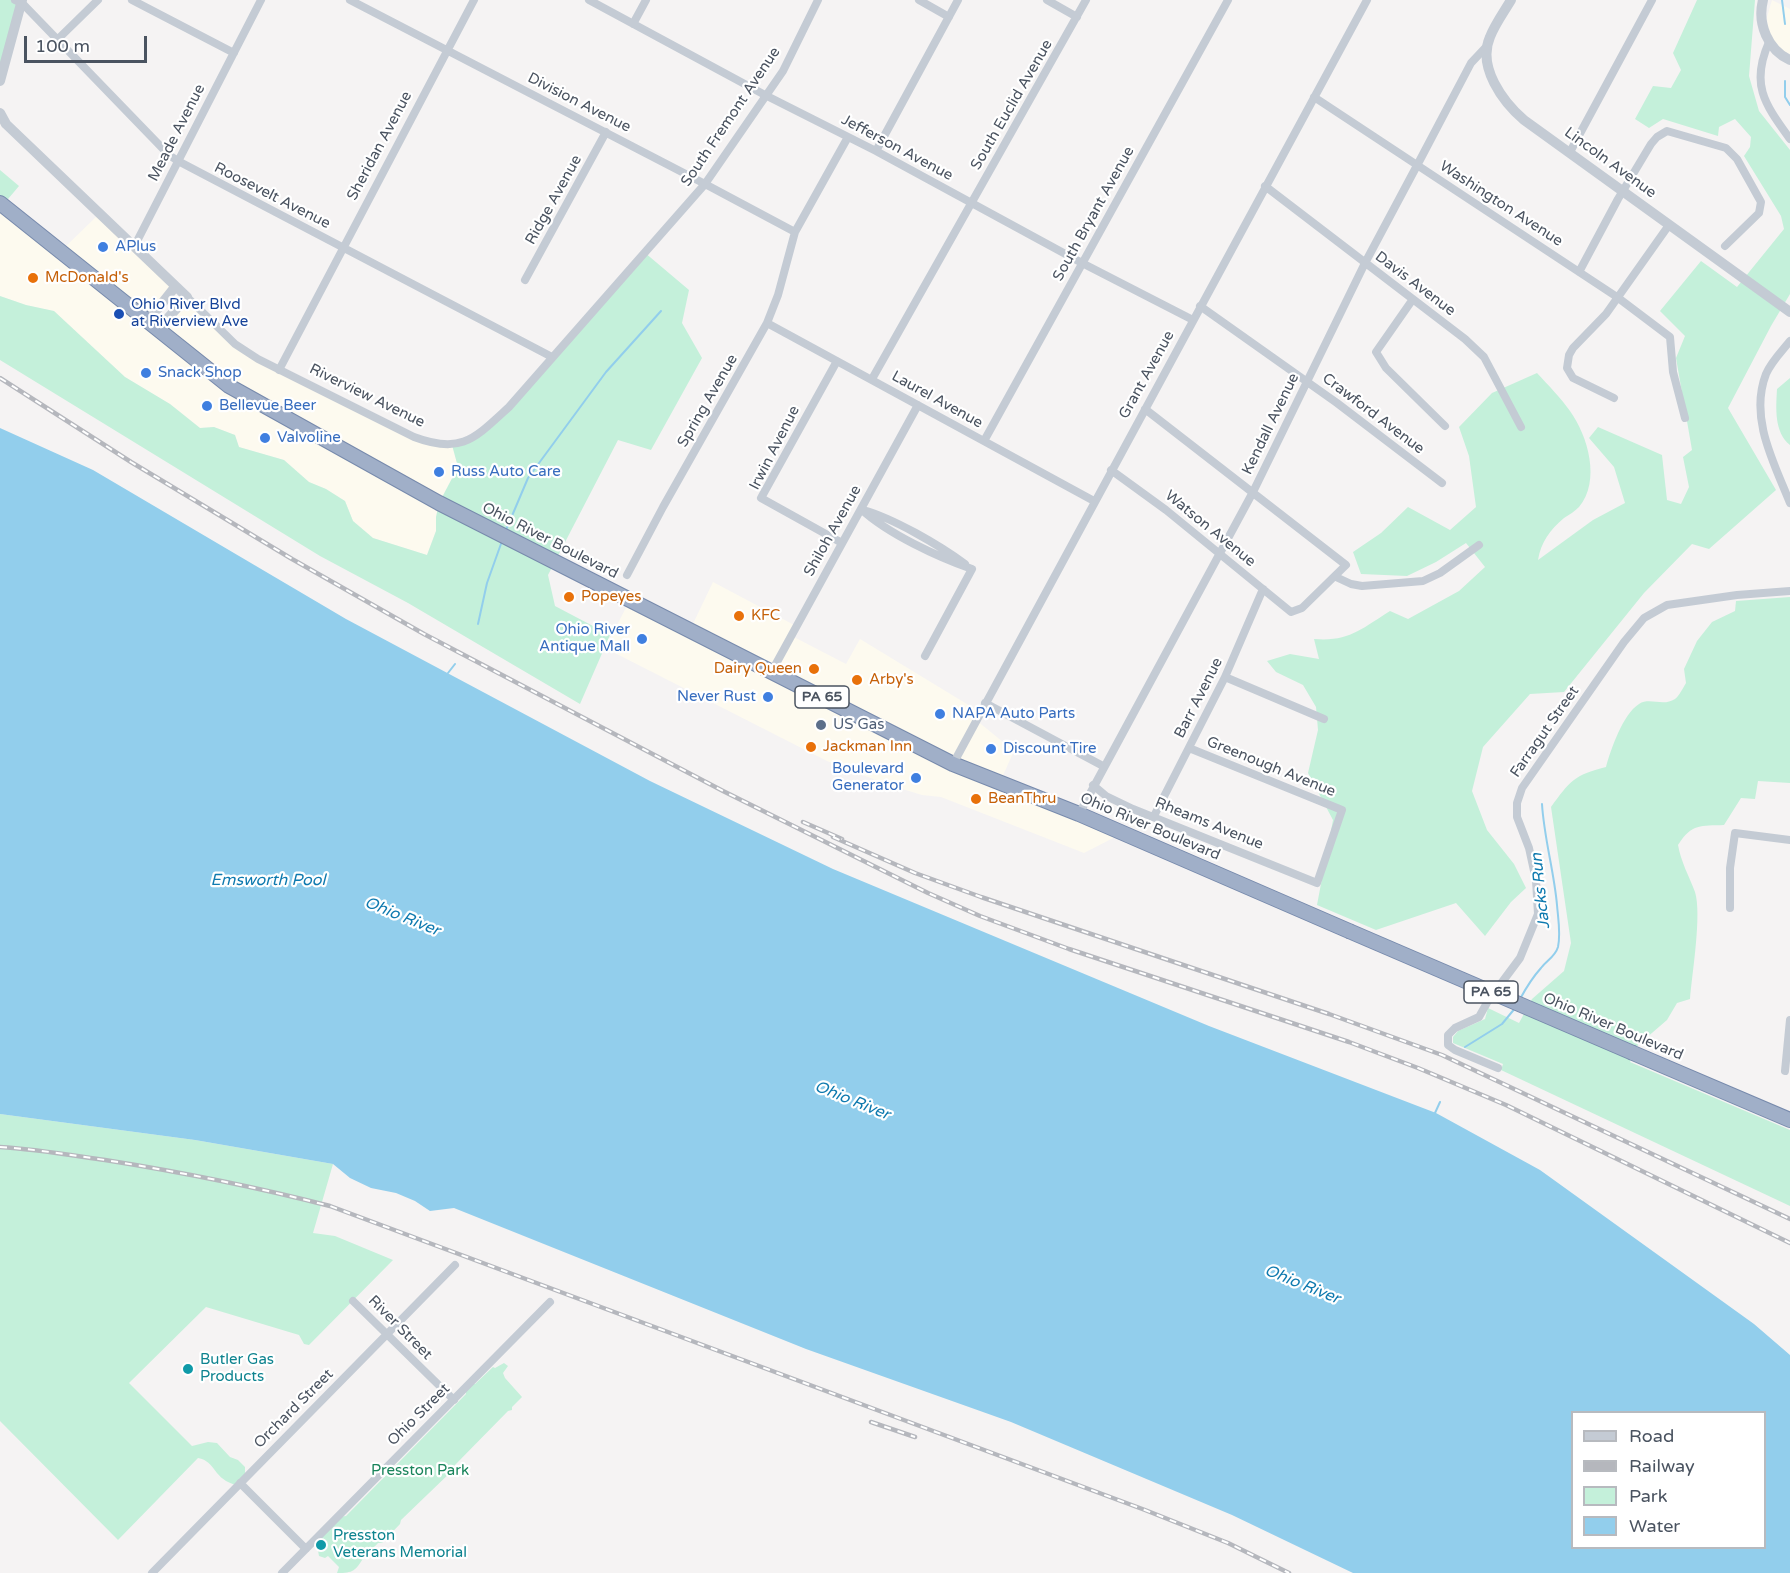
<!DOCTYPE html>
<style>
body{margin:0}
#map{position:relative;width:1790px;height:1573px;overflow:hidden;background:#f5f3f3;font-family:"Varela Round",sans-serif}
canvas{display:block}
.legend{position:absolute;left:1571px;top:1411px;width:195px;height:138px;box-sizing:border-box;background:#fff;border:2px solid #b7babf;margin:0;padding:8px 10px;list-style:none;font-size:18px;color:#4a5360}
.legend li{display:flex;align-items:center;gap:12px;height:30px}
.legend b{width:30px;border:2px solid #b7babf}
.scale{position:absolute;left:24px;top:36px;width:123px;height:27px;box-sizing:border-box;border:3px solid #4a5360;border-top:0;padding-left:8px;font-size:18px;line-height:21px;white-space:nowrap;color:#4a5360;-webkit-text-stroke:4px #fff;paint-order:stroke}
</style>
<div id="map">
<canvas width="1790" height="1573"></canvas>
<ul class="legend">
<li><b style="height:8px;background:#c4cbd4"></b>Road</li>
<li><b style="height:8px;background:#b5b7bd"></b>Railway</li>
<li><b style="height:16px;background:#c4f0da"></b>Park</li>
<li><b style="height:16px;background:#92ceec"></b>Water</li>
</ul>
<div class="scale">100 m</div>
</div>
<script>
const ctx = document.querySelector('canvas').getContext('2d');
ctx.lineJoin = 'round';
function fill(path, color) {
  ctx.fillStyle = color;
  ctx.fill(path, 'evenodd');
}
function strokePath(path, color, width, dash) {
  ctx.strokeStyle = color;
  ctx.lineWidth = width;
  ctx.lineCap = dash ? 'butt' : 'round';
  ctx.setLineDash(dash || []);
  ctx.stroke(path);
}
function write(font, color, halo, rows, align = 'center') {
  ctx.font = font + ' "Varela Round",sans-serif';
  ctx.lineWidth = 4.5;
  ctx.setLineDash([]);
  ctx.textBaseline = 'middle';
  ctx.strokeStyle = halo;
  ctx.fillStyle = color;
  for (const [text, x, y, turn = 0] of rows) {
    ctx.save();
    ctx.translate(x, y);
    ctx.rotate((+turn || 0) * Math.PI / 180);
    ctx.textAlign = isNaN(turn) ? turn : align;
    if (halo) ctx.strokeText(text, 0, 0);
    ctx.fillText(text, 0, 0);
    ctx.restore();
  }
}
const commercial = new Path2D(`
 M1772,0L1790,9V54L1783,51L1773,40L1768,29L1767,17Z
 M0,203L61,251L99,214L175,287L148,320L158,329L187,297L235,344L414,437L452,445L458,467L439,503L436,517V531L427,555L373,538L353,521L345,501L326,489L309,482L284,460L239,447L235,435L214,427L200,428L170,404L125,377L54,311L26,305L0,296Z
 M713,582L796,626L792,636L846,664L860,639L980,712L976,720L1014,751L1000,782L1123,833L1084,853L941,797L922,795L886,784L827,761L605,648L630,600L690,630Z`);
const green = new Path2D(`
 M0,0H22L0,81Z
 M1697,0H1755L1749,76L1759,111L1790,150V294L1771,326L1728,408L1776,490L1709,549L1692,544L1644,593L1564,692L1530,694L1483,747L1472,791L1487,830L1514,864L1526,888L1511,902L1485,936L1456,903L1376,930L1317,905L1333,820L1308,773L1318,730L1316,707L1303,685L1276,672L1267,661L1290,654L1319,659L1314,639C1349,642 1361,629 1390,611L1408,619L1459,591L1485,567L1466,543L1436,562L1407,576L1361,574L1353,552L1381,533L1408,507L1450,530L1476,507L1469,456L1459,427L1492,393L1537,373C1548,385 1561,398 1570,411C1588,436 1601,481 1579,507C1575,511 1569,515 1564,518C1550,530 1541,542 1538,560L1593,520L1625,503L1614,467L1589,438L1598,427L1662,455L1667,500L1681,504L1689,487L1683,457L1692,450L1676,358L1685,336L1660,311L1701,261L1737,287L1784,229L1781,216L1744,156L1750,147L1751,137L1735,119L1719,127L1718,136L1663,119L1649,128L1635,119L1653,86L1671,88L1681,70L1673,53Z
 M0,170L19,186L3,205L0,203Z
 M644,252L689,290L682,323L702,358L651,450L618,440L548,575L555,606L610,635L580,704L408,603L320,556L0,360V296L26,305L54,311L125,377L170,404L200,428L214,427L235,435L239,447L284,460L309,482L326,489L345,501L353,521L373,538L427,555L436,531V517L439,503L458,467L452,445L480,434Z
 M1790,378V445C1774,432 1776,408 1777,389Z
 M1790,597V783L1758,781L1755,799L1741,798L1724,825C1701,826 1692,823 1678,845C1681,862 1689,876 1695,892C1702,914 1692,974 1690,999L1677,1003L1667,1020L1638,1045L1630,1062L1790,1130V1206L1501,1070L1503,1064L1453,1043V1037L1458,1031L1485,1019L1488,1008L1519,1023L1532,999L1564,971L1571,943L1551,807C1570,781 1574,775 1606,767C1611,749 1623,714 1639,704C1650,697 1663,707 1675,699C1679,696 1683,688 1686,683L1684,669L1697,641L1712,622L1735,611L1736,601Z
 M0,1114L195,1140L333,1164L313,1233L335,1236L393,1260L309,1345L304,1344L299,1335L206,1307L129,1383L192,1446L208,1442L217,1443L230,1457L238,1460L245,1467V1476L237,1485C213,1480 216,1461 198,1458L118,1540L0,1421Z
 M504,1363L508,1366L503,1373L505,1378L522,1397L512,1407V1410L508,1411L454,1466V1469L401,1520L400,1524L382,1543H378C374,1548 368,1552 364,1557C355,1571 354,1573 337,1573L339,1567L328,1556L325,1558L319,1556L317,1545L321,1541L320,1535L338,1517L346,1516L466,1394V1390L472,1384H475L493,1367L495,1368Z`);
const water = new Path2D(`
 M0,428L93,470L346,619L650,781L833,869L1209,1026L1436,1113L1540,1170L1754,1324L1790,1355V1573H1353L1232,1515L1011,1422L806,1349L454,1208L430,1211L415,1201L396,1193L371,1188L350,1178L333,1164L195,1140L0,1114ZM1572,1412H1764V1548H1572Z`);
const stream = new Path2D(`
 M1782,0L1785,24
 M1785,81V97L1790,105
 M506,530L528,478L606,372L661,311
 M478,624L487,583L502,541
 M448,673L455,664
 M1520,999C1526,988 1532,978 1541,968C1547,960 1555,957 1558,947C1561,933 1558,918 1557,905C1554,871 1544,838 1542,804
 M1465,1047L1502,1024L1516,1007
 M1435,1113L1440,1102`);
const minor = new Path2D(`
 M15,0L22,3L169,155L178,161L552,357
 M132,0L234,53
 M350,0L705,184L795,232
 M589,0L765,95L876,151L1082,263L1193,320
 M919,0L949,17
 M1047,0L1077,17
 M633,24L646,0
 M57,40L98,0
 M1769,42C1750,85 1765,104 1790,139
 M1314,97L1617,297L1670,337L1673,372L1685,418
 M876,151L958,0
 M1570,152L1652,0
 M1265,186L1465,339L1484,357L1521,427
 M134,247L261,0
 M1579,272L1618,199L1651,144L1657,137L1667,131L1726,148L1737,159L1761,202L1759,213L1725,246
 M525,280L606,132
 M187,297L235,344L258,359L414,437C462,455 475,438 509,407L705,184L783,71L818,0
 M1413,299L1376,352L1386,368L1445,426
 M1200,306L1337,403L1442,483
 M767,323L1094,501
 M1790,341C1782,351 1771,362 1766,374C1749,418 1774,463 1790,503
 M837,361L761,498L842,543
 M279,370L474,0
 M872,379L1086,0
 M1614,398L1573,378L1567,368L1569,355L1573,348L1606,314L1669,225
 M984,441L1228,0
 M1111,470L1166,510L1291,612L1302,608L1346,565L1145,409
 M861,509C888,534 938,557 972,569
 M863,510C893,518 939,545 965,564
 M627,575L663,507L767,323L778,295L795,232L848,137
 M1336,577L1351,584L1362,586L1423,581L1440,573L1479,545
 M925,656L972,569
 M772,671L918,405
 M1225,677L1324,719
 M985,703L1103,766
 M953,764L1367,0
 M1093,785L1106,796L1133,809L1317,883L1342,810L1189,748
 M1079,814L1253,492L1365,263L1421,158L1471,63L1487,46
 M1154,816L1225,677L1263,589
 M1730,908V868L1735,833L1790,840
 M1498,1068L1455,1050L1448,1045V1035L1455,1028L1479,1017L1488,1001L1520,958L1538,914L1536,880L1529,848L1517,817V803L1522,788L1624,642L1644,618L1667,605L1737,595L1790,591
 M1785,1071L1790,1020
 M353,1301L454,1400
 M240,1483L306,1549
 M152,1573L455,1265
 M282,1573L550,1302`);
const tertiary = new Path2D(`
 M1511,0C1504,12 1495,24 1490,37C1477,67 1503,102 1524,120L1790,312
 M1763,0C1757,24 1768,50 1790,60
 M0,81L22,0
 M0,113L6,124L187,297L158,329
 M148,321L175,287`);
const trunk = new Path2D(`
 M0,203L229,386L439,503L953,764L1079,814L1349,931
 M1633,1053L1790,1120`);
const rail = new Path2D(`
 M0,378L131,462L292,559L424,634L723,791L928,893L980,916L1069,949L1349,1042L1418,1068L1506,1105L1790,1243
 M803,822L842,839
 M833,837L915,873L981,897L1329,1014L1442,1055L1790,1219
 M0,1147C35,1149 70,1155 105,1160C181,1172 256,1187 330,1206L1145,1510L1228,1543L1289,1573
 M871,1422L915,1437`);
const trunkBridge = new Path2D(`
 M1349,931L1633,1053`);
const markers = [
 [103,247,6,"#3f7fe0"],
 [33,278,6,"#e8710a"],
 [119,314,6,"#1a4fb4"],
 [146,373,6,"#3f7fe0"],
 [207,406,6,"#3f7fe0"],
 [265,438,6,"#3f7fe0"],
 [439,472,6,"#3f7fe0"],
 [569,597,6,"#e8710a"],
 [739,616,6,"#e8710a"],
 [642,639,6,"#3f7fe0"],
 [814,669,6,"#e8710a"],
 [857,680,6,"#e8710a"],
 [768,697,6,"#3f7fe0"],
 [940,714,6,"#3f7fe0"],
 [821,725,6,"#5c6f8a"],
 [811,747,6,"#e8710a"],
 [991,749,6,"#3f7fe0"],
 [916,778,6,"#3f7fe0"],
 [976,799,6,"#e8710a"],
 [188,1369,6,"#0f9aa8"],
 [321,1545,6,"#0f9aa8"]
];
const shields = [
 [822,697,54],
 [1491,992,54]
];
const shieldNames = [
 ["PA 65",822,697],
 ["PA 65",1491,992]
];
const streetNames = [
 ["Division Avenue",579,103,27],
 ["South Euclid Avenue",1012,105,-60],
 ["South Fremont Avenue",731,117,-56],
 ["Meade Avenue",177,133,-63],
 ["Sheridan Avenue",380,146,-62],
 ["Jefferson Avenue",897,148,28],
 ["Lincoln Avenue",1610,163,36],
 ["Roosevelt Avenue",272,196,27],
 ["Ridge Avenue",554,200,-61],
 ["Washington Avenue",1501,204,33],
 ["South Bryant Avenue",1094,214,-61],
 ["Davis Avenue",1415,284,37],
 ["Grant Avenue",1147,375,-61],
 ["Riverview Avenue",367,396,26],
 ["Laurel Avenue",937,400,29],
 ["Spring Avenue",708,401,-60],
 ["Crawford Avenue",1373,414,37],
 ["Kendall Avenue",1271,424,-64],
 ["Irwin Avenue",775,448,-63],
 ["Watson Avenue",1210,529,39],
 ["Shiloh Avenue",833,531,-61],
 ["Ohio River Boulevard",550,541,27],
 ["Barr Avenue",1199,698,-63],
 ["Farragut Street",1545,732,-55],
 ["Greenough Avenue",1271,767,22],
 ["Rheams Avenue",1209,824,22],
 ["Ohio River Boulevard",1150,827,23],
 ["Ohio River Boulevard",1613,1027,23],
 ["River Street",400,1328,45],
 ["Orchard Street",294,1409,-45],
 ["Ohio Street",419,1415,-45]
];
const shopNames = [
 ["APlus",115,247],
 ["Snack Shop",158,373],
 ["Bellevue Beer",219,406],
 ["Valvoline",277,438],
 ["Russ Auto Care",451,472],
 ["Ohio River",630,630,"right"],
 ["Antique Mall",630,647,"right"],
 ["Never Rust",756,697,"right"],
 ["NAPA Auto Parts",952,714],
 ["Discount Tire",1003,749],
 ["Boulevard",904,769,"right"],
 ["Generator",904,786,"right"]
];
const foodNames = [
 ["McDonald's",45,278],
 ["Popeyes",581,597],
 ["KFC",751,616],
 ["Dairy Queen",802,669,"right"],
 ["Arby's",869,680],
 ["Jackman Inn",823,747],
 ["BeanThru",988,799]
];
const transitNames = [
 ["Ohio River Blvd",131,305],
 ["at Riverview Ave",131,322]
];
const serviceNames = [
 ["US Gas",833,725]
];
const cultureNames = [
 ["Butler Gas",200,1360],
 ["Products",200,1377],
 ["Presston",333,1536],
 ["Veterans Memorial",333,1553]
];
const parkNames = [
 ["Presston Park",420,1471]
];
const waterNames = [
 ["Emsworth Pool",268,881],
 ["Jacks Run",1541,891,-96],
 ["Ohio River",402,917,22],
 ["Ohio River",852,1101,22],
 ["Ohio River",1302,1285,22]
];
fill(commercial, '#fdfaef');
fill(green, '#c4f0da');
fill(water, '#92ceec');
strokePath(stream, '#92ceec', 2);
strokePath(trunk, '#778aac', 16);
strokePath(minor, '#c4cbd4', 8);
strokePath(tertiary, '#c4cbd4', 10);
strokePath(trunk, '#a0afc8', 14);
strokePath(rail, '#b5b7bd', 4.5);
strokePath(rail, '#fff', 2, [7]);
strokePath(trunkBridge, '#778aac', 16, []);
strokePath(trunkBridge, '#a0afc8', 14);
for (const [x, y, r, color] of markers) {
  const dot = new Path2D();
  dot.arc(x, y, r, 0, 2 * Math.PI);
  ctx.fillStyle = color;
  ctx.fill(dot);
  strokePath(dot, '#fff', 2);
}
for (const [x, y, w] of shields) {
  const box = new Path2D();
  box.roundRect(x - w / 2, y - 11, w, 22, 4.5);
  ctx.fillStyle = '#fff';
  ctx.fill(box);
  strokePath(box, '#4a5360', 1.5);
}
write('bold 14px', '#4a5360', null, shieldNames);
write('15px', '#4a5360', '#fff', streetNames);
write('15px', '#366cbe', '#fff', shopNames, 'left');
write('15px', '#c56008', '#fff', foodNames, 'left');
write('15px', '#164399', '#fff', transitNames, 'left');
write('15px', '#4e5e75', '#fff', serviceNames, 'left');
write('15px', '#0d838f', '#fff', cultureNames, 'left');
write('15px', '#19845b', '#fff', parkNames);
write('italic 16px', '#0f7aaf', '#fff', waterNames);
</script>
